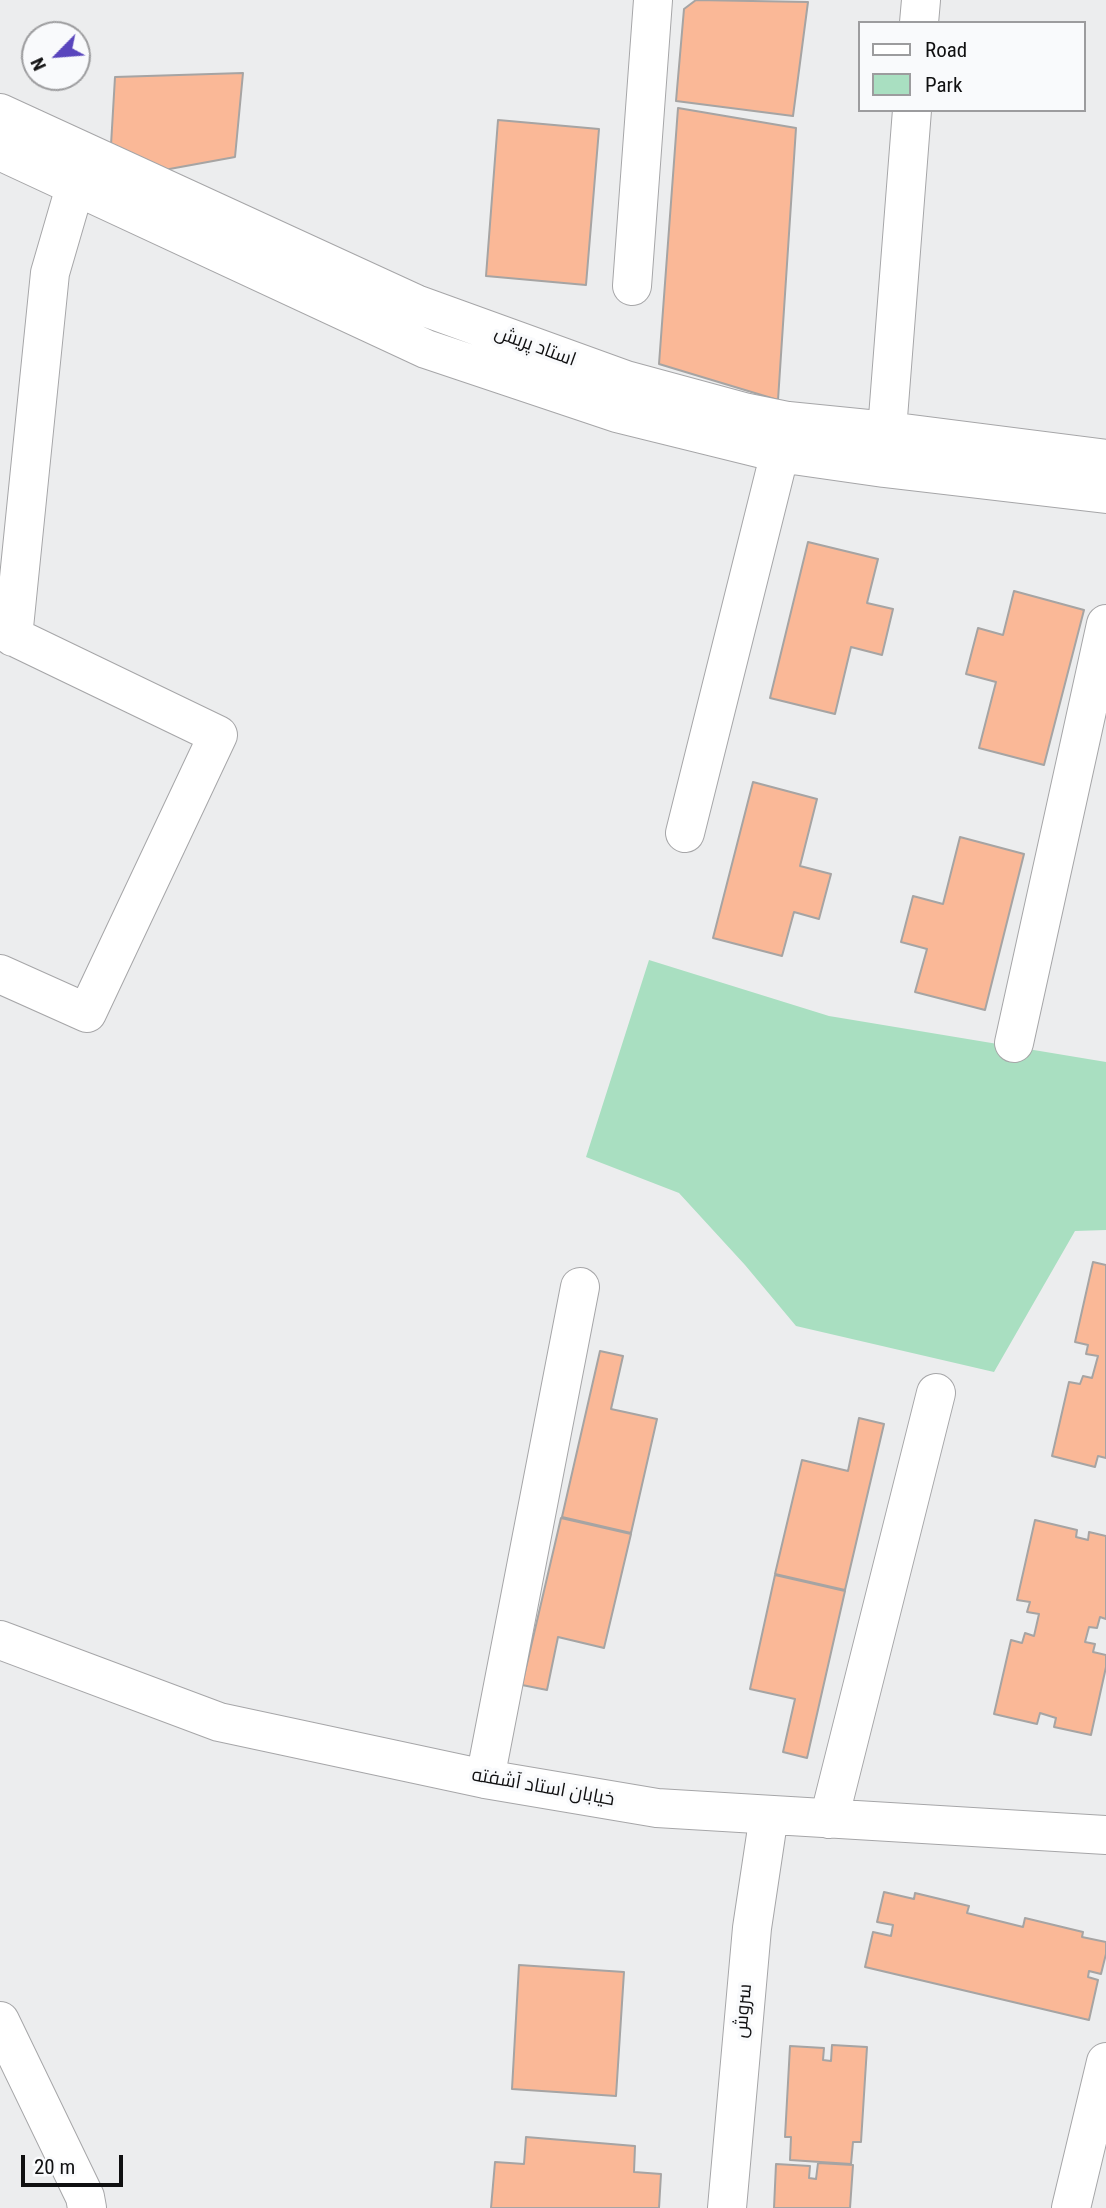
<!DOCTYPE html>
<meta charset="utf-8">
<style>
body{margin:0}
#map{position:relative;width:1106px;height:2208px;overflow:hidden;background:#ecedee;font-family:"Roboto Condensed",sans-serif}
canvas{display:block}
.legend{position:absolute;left:858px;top:21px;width:228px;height:91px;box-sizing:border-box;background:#f9fafc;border:2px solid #9c9c9e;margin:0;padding:9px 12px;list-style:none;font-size:21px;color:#101011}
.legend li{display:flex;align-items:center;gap:14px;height:35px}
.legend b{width:35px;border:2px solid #9c9c9e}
.north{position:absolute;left:21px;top:21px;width:70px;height:70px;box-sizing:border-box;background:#f9fafc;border:2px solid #9c9c9e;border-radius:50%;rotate:245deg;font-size:19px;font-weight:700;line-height:28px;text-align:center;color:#101011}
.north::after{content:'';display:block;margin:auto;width:24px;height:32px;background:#5945bd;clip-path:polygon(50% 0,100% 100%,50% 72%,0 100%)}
.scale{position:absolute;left:21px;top:2155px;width:102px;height:32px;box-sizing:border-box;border:4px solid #101011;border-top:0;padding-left:9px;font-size:21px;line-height:24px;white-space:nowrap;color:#101011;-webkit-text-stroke:5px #f9fafc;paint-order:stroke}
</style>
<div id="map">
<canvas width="1106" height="2208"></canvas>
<ul class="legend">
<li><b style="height:9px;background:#fff"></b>Road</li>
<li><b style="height:19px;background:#a9dfc1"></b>Park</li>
</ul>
<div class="north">N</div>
<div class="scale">20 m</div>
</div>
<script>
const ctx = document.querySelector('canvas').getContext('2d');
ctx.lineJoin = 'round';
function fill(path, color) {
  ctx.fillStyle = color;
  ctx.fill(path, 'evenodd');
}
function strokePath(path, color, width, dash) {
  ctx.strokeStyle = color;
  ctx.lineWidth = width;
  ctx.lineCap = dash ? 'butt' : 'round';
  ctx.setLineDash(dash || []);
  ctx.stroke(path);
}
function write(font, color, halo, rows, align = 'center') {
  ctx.font = font + ' "Roboto Condensed",Cairo,sans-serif';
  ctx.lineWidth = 7;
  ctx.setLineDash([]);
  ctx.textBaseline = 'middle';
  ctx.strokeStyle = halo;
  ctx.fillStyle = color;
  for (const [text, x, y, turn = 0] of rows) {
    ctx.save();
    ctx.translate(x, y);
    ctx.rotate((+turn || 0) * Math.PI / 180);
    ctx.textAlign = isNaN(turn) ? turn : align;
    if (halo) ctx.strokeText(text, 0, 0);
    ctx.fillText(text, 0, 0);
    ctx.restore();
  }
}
const green = new Path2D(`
 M649,960L829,1016L1106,1062V1230L1075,1231L994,1372L796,1326L745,1265L679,1193L586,1157Z`);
const building = new Path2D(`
 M696,0L808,2L793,116L676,101L684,9Z
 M243,73L235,157L164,170L111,145L115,77Z
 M678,108L796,128L778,400L659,364Z
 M498,120L599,129L586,285L486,276Z
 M808,542L878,559L867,603L893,609L882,655L851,647L835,714L770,698Z
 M1014,591L1084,610L1044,765L979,748L996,682L966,674L978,628L1003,635Z
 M753,782L817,799L800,866L831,874L819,919L794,912L782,956L713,938Z
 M960,837L1024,854L985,1010L915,992L927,949L901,942L913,896L943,904Z
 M1093,1262L1106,1265V1458L1098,1456L1095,1467L1052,1456L1069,1382L1080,1384L1083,1376L1092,1378L1098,1356L1086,1354L1088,1345L1075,1342Z
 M600,1351L623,1356L611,1409L657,1419L631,1533L562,1517Z
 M859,1418L884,1424L845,1590L775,1574L802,1460L848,1471Z
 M561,1518L631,1534L604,1648L558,1637L547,1690L522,1685Z
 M1035,1520L1077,1530L1076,1537L1088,1540L1089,1532L1106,1536V1619L1100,1617L1097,1628L1089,1627L1085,1642L1095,1644L1093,1652L1106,1655V1667L1091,1735L1054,1727L1056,1718L1040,1713L1037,1724L994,1714L1011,1640L1022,1643L1025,1633L1034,1636L1039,1614L1027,1612L1030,1602L1017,1600Z
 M775,1575L845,1591L807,1758L783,1752L795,1699L750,1689Z
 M884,1892L914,1899L915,1893L969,1906L967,1913L1023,1927L1025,1918L1083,1932L1082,1937L1106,1942V1954L1101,1974L1089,1971L1088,1977L1098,1980L1089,2020L865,1967L873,1932L891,1936L893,1925L877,1922Z
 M519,1965L624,1972L616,2096L512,2089Z
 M832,2045L867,2047L861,2142H853L851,2164L790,2160L791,2137H785L790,2046L824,2048L823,2060L831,2061Z
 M526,2137L635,2146L634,2172L661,2174L659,2208H491L495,2162L524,2164Z
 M818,2163L853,2165L850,2208H774L776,2164L810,2166L809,2178L816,2179Z`);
const minor = new Path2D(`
 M919,23L921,0
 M0,113L416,304L626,380L744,412L788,421L888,431L1106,459
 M0,151L426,349L617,413L779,453L884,468L1106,494
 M632,286L653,0
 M885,456L912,110
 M0,630L218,735L87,1013L0,974
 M13,637L50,273L75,187L79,163
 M685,833L786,428
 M1014,1043L1106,624
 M0,1640L219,1722L485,1779L657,1808L1106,1835
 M485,1779L580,1287
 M829,1819L936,1393
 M0,2021L85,2197L87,2208
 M727,2208L752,1928L769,1815
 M1071,2208L1106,2062`);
const streetNames = [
 ["استاد پریش",535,347,20],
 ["خیابان استاد آشفته",543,1788,10],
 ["سروش",744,2011,-85]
];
fill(green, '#a9dfc1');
fill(building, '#fab897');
strokePath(building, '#a6a4a3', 2);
strokePath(minor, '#a6a6a8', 40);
strokePath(minor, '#fff', 38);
write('19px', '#101011', '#f9fafc', streetNames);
</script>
